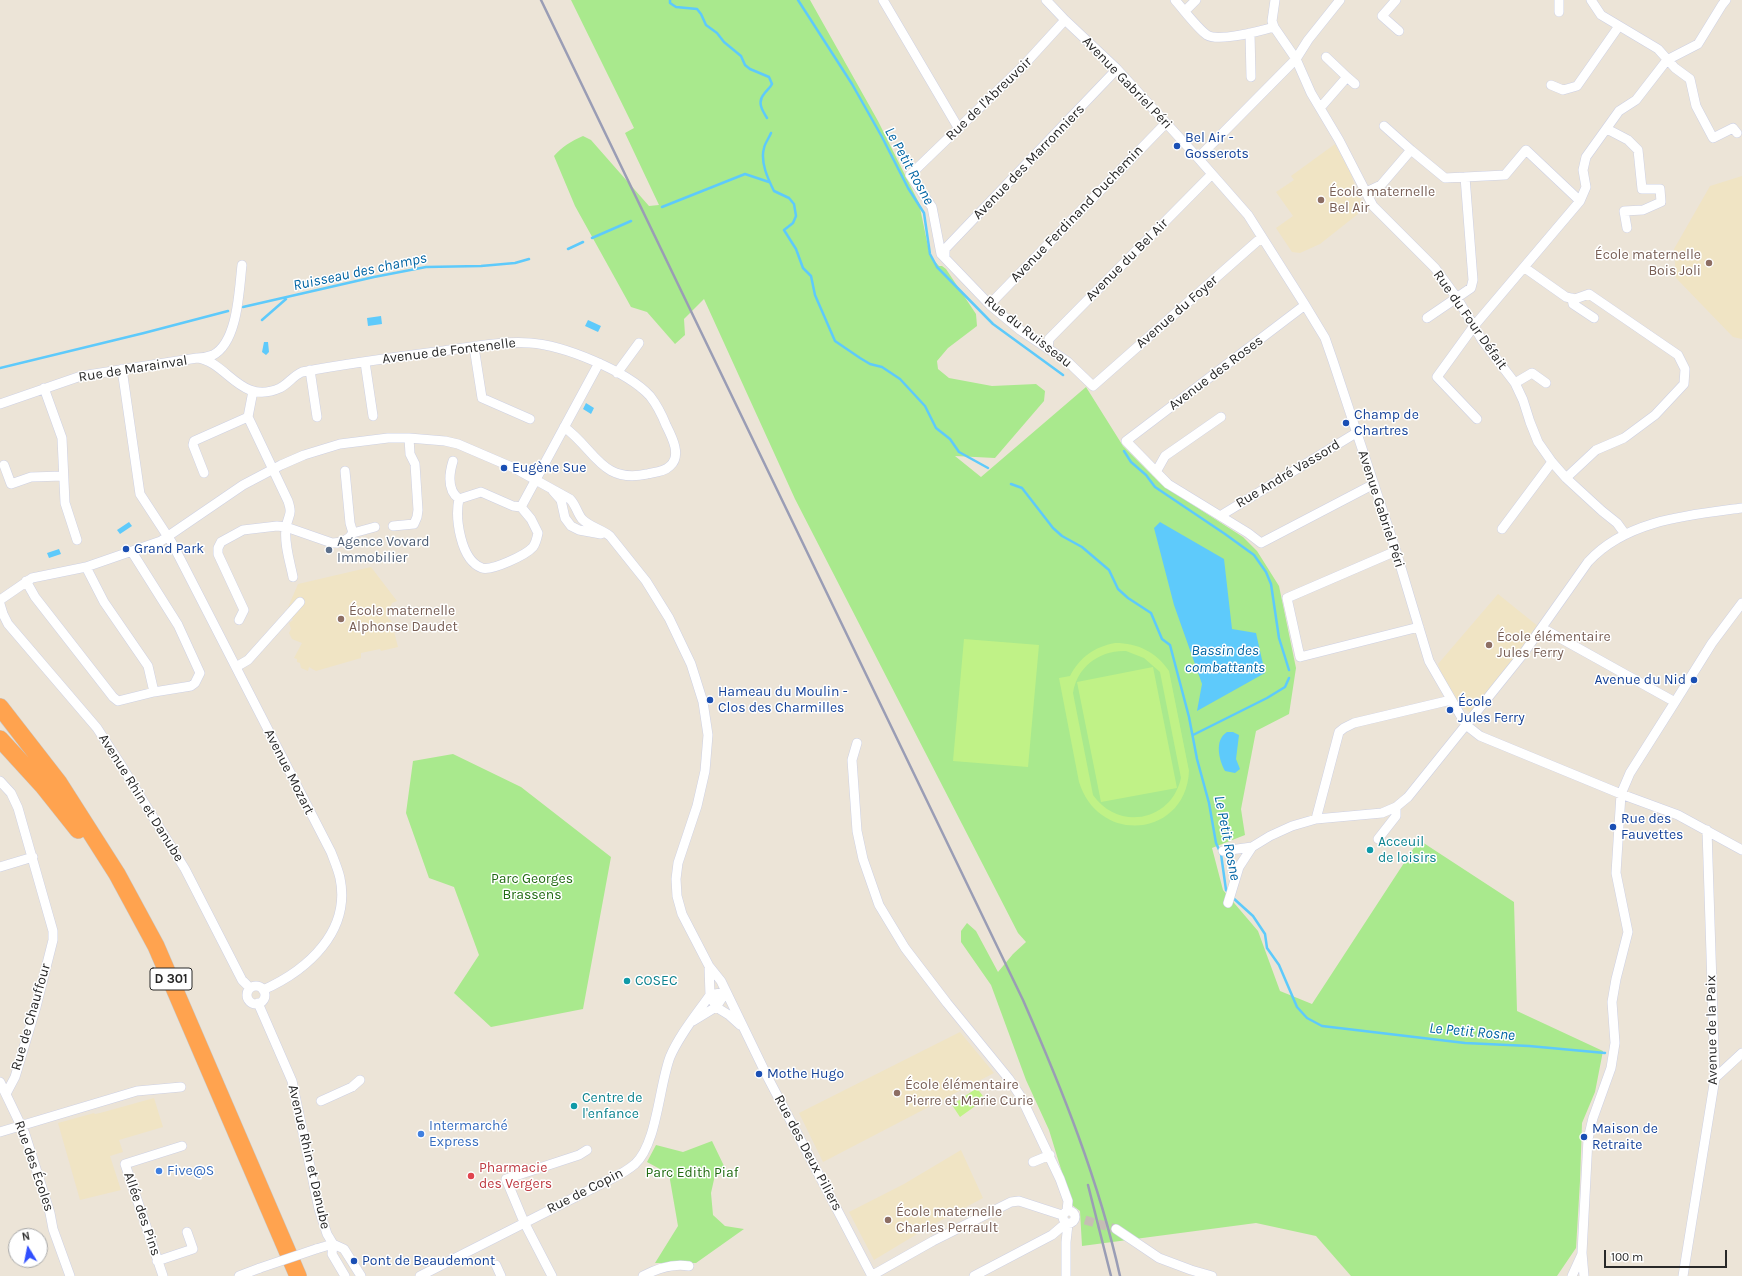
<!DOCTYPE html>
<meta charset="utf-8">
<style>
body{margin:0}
#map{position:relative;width:1742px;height:1276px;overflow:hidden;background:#ece4d7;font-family:Karla,sans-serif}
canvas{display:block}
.north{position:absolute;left:8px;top:1228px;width:40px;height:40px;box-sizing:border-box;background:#fff;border:1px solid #a9a9a9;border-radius:50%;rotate:350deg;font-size:11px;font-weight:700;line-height:16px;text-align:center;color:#282828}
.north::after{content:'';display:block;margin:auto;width:14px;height:18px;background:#314fff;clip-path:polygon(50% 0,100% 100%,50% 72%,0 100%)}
.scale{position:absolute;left:1604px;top:1250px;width:123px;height:18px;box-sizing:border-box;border:2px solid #282828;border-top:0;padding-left:5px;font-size:12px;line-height:14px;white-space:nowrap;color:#282828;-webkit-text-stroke:3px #fff;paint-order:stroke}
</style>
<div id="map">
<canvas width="1742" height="1276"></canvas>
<div class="north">N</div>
<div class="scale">100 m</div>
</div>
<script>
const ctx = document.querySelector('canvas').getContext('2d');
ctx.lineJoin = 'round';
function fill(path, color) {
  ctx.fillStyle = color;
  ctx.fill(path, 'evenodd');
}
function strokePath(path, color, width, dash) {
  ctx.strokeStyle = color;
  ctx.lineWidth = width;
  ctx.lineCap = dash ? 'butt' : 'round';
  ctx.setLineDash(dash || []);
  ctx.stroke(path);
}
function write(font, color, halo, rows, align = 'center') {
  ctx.font = font + ' Karla,sans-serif';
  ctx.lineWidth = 3;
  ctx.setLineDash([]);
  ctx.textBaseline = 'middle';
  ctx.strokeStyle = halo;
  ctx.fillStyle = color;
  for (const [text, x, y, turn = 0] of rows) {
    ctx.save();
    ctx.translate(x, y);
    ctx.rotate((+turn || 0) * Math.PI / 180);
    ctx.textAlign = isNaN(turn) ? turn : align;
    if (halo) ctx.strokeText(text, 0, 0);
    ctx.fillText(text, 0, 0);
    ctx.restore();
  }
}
const education = new Path2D(`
 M1335,144L1351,174L1357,193L1365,206L1363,210L1320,244L1300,253L1292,252L1276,228L1293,216L1276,192L1294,180L1291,176Z
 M1742,176V339L1733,337L1676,278L1674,249L1710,186Z
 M371,567L397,601L392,603L390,608L388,619L391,620L398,647L381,651L380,649L361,653V658L316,671L309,667L308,671L301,668L300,663L297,662V659L294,658L302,643L292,639L289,633L291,629L289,623L293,620L286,612L298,584Z
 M1498,594L1539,627L1471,713L1451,700L1438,664Z
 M960,1032L994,1073L823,1162L799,1113Z
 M154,1098L163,1127L119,1140L123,1152L110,1156L121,1190L80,1200L58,1123L94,1113L95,1114L100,1113Z
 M961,1150L983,1198L927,1228L874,1260L849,1212L904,1184Z`);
const green = new Path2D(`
 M571,0H810L878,121L919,203L930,256L939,266H942L946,269L976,314L977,326L948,348L937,361L938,369L949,378L992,386L1036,384L1045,391L1044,401L995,458L955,456L981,477L1086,387L1123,446L1162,485L1243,537L1257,551L1279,586L1296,668L1289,714L1256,731L1241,809L1245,835L1212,848L1223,890L1258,931L1280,991L1312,1004L1419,840L1514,902L1517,1011L1603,1051L1595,1092L1582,1123L1580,1181L1576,1248L1557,1276H1351L1316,1236L1256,1223L1082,1246L1080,1211L1072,1205L1049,1130L1026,1080L991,985L961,942V931L967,923L976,931L998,972L1013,954L1026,942L1018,933L795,499L704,299L684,319L685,335L675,344L647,312L631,307L575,206L554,156C562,147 571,141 583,136L591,140L649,206L659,205L625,133L634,128Z
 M453,754L521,787L611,857L583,1009L491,1027L454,993L479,955L454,887L429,878L406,813L413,761Z
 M712,1141L725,1168L715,1175L711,1193L713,1215L725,1226L744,1229L696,1263H655L678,1226L669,1174L647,1162L656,1145L683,1152Z`);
const pitch = new Path2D(`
 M964,639L1039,645L1028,767L953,761Z
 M1115,643C1138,643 1156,652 1169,671L1189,771C1186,837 1099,846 1079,782L1059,678L1070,676C1080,657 1094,647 1115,643ZM1126,651L1144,658L1160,672L1181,778C1171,822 1118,831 1093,795L1073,693C1077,667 1099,650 1126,651Z
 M1153,667L1177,788L1101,802L1077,682Z
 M977,1088L985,1099L960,1117L952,1105Z`);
const water = new Path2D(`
 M381,316L382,324L368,326L367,318Z
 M588,320L601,326L598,332L585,326Z
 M264,342H268L269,352L266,355L262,352Z
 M586,403L594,408L591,414L583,409Z
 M129,522L132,526L120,534L117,530Z
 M1160,522L1224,559L1232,629L1256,633L1265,673L1197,711L1202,684L1174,605L1154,528Z
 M59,549L61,554L49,558L47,553Z
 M1227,732H1233L1239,735L1236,759L1240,769L1235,773L1225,771C1219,760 1214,740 1227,732Z`);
const stream = new Path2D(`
 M670,0V3L676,7L697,9L701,14L706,25L717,33L724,42L741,56L745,65L750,69L769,77L772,84C770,88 767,90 764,94C757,102 762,110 767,118
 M798,0L852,84L882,137L908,188L924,213L930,254L937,267L993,324L1063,375
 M771,133C769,138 765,143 764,148C760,162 768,179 774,191L789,198L794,204L796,216L793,223L784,230L796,249L803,268L811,276L815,295L835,341L860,358L870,364L882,367L900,379L925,406L936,428L950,439L959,452L988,468
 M662,207L745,174L769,182
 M592,238L631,221
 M568,249L583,242
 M243,307L374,277L426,267L481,266L515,263L529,259
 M262,320L286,299
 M0,368L144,333L228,311
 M1124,451L1131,462L1146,475L1155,487L1225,534L1254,555L1266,572L1271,584L1279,638L1289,670
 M1011,484L1022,488L1053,528L1062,536L1082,547L1109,570L1118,589L1128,598L1151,613L1162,639L1170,645L1189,717L1197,759L1209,803L1216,843L1221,854L1226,890L1229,893
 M1193,735L1267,698L1285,687L1289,678
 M1232,897L1253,916L1265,934L1267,948L1279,965L1297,1007L1307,1018L1322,1026L1465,1043L1529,1046L1605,1053`);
const streetTunnel = new Path2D(`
 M1085,1220L1116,1229`);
const street = new Path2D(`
 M883,0L959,129
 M1046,0L1065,20L1117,69L1198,158L1248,215L1305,305L1325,338L1333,361L1396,551L1429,661L1466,725L1480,736L1621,794L1678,815L1742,850
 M1175,0C1183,9 1198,29 1207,35C1218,42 1260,31 1274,27L1296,59L1311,93L1339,140L1373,206L1435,268L1457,298L1482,340L1515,383L1523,400L1530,422L1538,442L1552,462L1566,478L1602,511L1617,523L1625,534
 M1396,0L1382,16L1399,31
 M1591,0L1601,15L1658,49L1675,68L1690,79L1696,106L1713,138L1733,128L1737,133
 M1185,11L1196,0
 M1559,12V0
 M1065,20L1023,66L910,175L932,207L941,254L990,305L1020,330L1068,362L1093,386L1262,237
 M1274,27L1272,21L1275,0
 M1250,33L1251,77
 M1347,77L1355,84
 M1551,85L1563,90L1577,86L1619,26
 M1320,108L1347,77L1326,57
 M1384,126L1411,150L1445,178L1505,175L1526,150L1580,201
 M1607,129L1628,140L1638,150L1642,189H1660L1661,202L1643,210L1624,211L1627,228
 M1198,158L1296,59L1308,40L1340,0
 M1366,192L1381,185L1411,150
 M945,257V249L1117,69
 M1525,268L1566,297L1575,299L1589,294L1678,355L1685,369L1684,384L1655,415L1624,438L1596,450L1566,478
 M1572,298L1573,304L1594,318
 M987,302H992L1166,123
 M1305,305L1126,441L1168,484L1248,533L1261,543L1374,484
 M1427,318L1471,288L1473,280L1465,177
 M474,347L482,398L530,419
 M1048,349L1049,339L1212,174
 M197,358C227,361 240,406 280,388C288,384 293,376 302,372C349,363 396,357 443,351C471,347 501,341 530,343C563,345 627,371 650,396C657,405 662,415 666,425C672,437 682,456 670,466C664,472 655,472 647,474C601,484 595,449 564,427
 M365,362L373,416
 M122,369L140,494L172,543L331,852C334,860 338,869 340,878C351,931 308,970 263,990
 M310,370L317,417
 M617,373L639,343
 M1515,383L1532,373L1546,383
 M44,388L62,438L65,503L77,540
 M253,391L248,417L288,501C293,516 288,514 286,528C284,544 290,562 293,577
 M0,404L81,376L197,358C203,358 208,357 213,355C238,342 239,290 242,265
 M1477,419L1437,377L1474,326L1580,201L1586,187L1583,170L1586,157L1619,111L1636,100L1667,60L1698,44L1722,5L1726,0
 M409,438L410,454L415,464L418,510L417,517L414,524
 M453,461C449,474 447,490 459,499
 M4,465L11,484L31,477L63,476
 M1156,472L1165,456L1221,417
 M204,473L193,445L194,441L248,417
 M553,491L561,500L565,518L571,526L579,530L601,534
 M521,507L531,519L538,533C537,538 536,543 533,547C526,555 492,571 482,568C460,560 455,517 459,499L481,492L513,506L521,507L599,363
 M1220,516L1356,433
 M393,526L414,524
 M1502,529L1552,462
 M353,533L375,527
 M1396,551L1287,598L1300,657L1419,627
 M86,567L104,602L148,666L154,692
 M26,581L35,597L113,697L118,701L154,692L191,686L195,683L200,673L178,625L132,552
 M0,600L32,578L86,567L161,541L243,485L281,465L304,455L340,444L388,438H409L445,441L458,444L514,468L570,499C576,505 577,513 582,519C590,527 601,529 610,536L646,581L669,618L691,664L703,702L708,735L705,771L697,806L678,863L676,879L677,896L682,914L709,966L721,981L767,1076L872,1276
 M0,604L3,614L8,624L97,728L121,765L185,869L242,980L250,988
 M239,620L244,610L218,554V548L221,542L243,530L277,526L286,527L332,543C341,543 348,541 353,533L350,523L345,471
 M1542,628L1675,702
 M236,667L248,660L300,602
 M857,743L852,760L857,831L863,859L879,905L905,948L947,1003L1009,1079L1021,1097L1060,1179L1068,1201L1067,1211
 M0,781L11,793L18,808L53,931V940L36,1007L15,1077L6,1094
 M1316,819L1339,732L1344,728L1354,723L1451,700
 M1378,839L1396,816V807
 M1223,851L1252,847L1270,836L1292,826L1316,819L1382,813L1396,807L1408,797L1523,654L1588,562C1626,520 1689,515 1742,508
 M0,867L33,857
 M1228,903L1239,867L1252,847
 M709,966L710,995L716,1007L729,1015L740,1025
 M247 995a9 9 0 1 1 18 0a9 9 0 1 1-18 0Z
 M258,1003L292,1081L319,1209L327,1234L333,1244
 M693,1021L716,1007L726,992
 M1715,1078L1742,1053
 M0,1082L25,1134L50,1213L53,1229L70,1276
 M321,1101L352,1087L360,1080
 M0,1132L137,1091L181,1087
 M1033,1162L1050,1155
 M1063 1217a6 6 0 1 1 12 0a6 6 0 1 1-12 0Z
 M1116,1229L1159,1258L1191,1270L1212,1276
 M333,1244L344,1249L361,1276
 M333,1244L332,1254L345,1276
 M316,1249L333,1244
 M157,1261L193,1249L187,1232
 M496,1265L501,1276
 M163,1276L125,1164L182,1146
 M239,1276L260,1268
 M420,1276L611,1179C619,1175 628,1170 635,1164C657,1144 659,1086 670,1057C680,1034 696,1015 710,995L726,992
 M552,1276L524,1222L506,1179L579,1155L587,1150
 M643,1276C658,1268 673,1263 689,1266
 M871,1276L933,1241L1011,1202L1019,1201L1062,1215
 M974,1276L1052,1235L1066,1223
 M1066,1276V1242L1068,1224
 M1572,1276L1582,1254
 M1584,1276L1582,1253L1588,1139L1593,1118L1611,1068L1615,1043L1612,1002L1616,979L1628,932L1616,873L1621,794L1630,773L1675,702L1712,643L1742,603
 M1683,1276L1715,1078L1707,830`);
const highway = new Path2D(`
 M0,707L59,783L117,874L156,946L298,1276
 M0,739L43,786L78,830`);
const rail = new Path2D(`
 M541,0L1023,1000C1062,1089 1099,1181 1120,1276
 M1088,1185L1111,1276`);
const streetBridge = new Path2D(`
 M260,1268L316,1249`);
const markers = [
 [1177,146,4,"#1a4fb4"],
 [1321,200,4,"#8d6e63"],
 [1709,263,4,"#8d6e63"],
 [1346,423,4,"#1a4fb4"],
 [504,468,4,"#1a4fb4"],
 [126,549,4,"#1a4fb4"],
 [329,550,4,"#5c6f8a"],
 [341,619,4,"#8d6e63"],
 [1489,645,4,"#8d6e63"],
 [1694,680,4,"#1a4fb4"],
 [710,700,4,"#1a4fb4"],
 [1450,710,4,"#1a4fb4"],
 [1613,827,4,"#1a4fb4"],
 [1370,850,4,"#0f9aa8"],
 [627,981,4,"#0f9aa8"],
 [759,1074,4,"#1a4fb4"],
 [897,1093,4,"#8d6e63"],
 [574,1106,4,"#0f9aa8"],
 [421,1134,4,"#3f7fe0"],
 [1584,1137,4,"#1a4fb4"],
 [159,1171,4,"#3f7fe0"],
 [471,1176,4,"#e0444e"],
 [888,1220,4,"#8d6e63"],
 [354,1261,4,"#1a4fb4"]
];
const shields = [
 [171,979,42]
];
const shieldNames = [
 ["D 301",171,979]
];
const streetNames = [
 ["Avenue Gabriel Péri",1127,83,46],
 ["Rue de l'Abreuvoir",989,99,-44],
 ["Avenue des Marronniers",1029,162,-46],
 ["Avenue Ferdinand Duchemin",1077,214,-46],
 ["Avenue du Bel Air",1127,260,-45],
 ["Avenue du Foyer",1177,312,-41],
 ["Rue du Four Défait",1470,320,55],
 ["Rue du Ruisseau",1028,332,38],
 ["Avenue de Fontenelle",449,351,-7],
 ["Rue de Marainval",133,369,-9],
 ["Avenue des Roses",1216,373,-37],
 ["Rue André Vassord",1288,474,-31],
 ["Avenue Gabriel Péri",1381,509,72],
 ["Avenue Mozart",289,772,63],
 ["Avenue Rhin et Danube",141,798,58],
 ["Rue de Chauffour",31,1017,-74],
 ["Avenue de la Paix",1712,1030,-91],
 ["Rue des Deux Piliers",808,1153,62],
 ["Avenue Rhin et Danube",309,1157,77],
 ["Rue des Écoles",34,1166,71],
 ["Rue de Copin",585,1191,-27],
 ["Allée des Pins",142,1214,71]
];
const transitNames = [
 ["Bel Air -",1185,138],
 ["Gosserots",1185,154],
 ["Champ de",1354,415],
 ["Chartres",1354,431],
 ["Eugène Sue",512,468],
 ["Grand Park",134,549],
 ["Avenue du Nid",1686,680,"right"],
 ["Hameau du Moulin -",718,692],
 ["Clos des Charmilles",718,708],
 ["École",1458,702],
 ["Jules Ferry",1458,718],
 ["Rue des",1621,819],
 ["Fauvettes",1621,835],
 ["Mothe Hugo",767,1074],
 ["Maison de",1592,1129],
 ["Retraite",1592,1145],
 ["Pont de Beaudemont",362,1261]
];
const educationNames = [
 ["École maternelle",1329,192],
 ["Bel Air",1329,208],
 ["École maternelle",1701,255,"right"],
 ["Bois Joli",1701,271,"right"],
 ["École maternelle",349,611],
 ["Alphonse Daudet",349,627],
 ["École élémentaire",1497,637],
 ["Jules Ferry",1497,653],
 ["École élémentaire",905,1085],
 ["Pierre et Marie Curie",905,1101],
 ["École maternelle",896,1212],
 ["Charles Perrault",896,1228]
];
const serviceNames = [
 ["Agence Vovard",337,542],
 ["Immobilier",337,558]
];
const cultureNames = [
 ["Acceuil",1378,842],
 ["de loisirs",1378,858],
 ["COSEC",635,981],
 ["Centre de",582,1098],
 ["l'enfance",582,1114]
];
const parkNames = [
 ["Parc Georges",532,879],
 ["Brassens",532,895],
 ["Parc Edith Piaf",692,1173]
];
const shopNames = [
 ["Intermarché",429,1126],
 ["Express",429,1142],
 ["Five@S",167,1171]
];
const healthNames = [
 ["Pharmacie",479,1168],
 ["des Vergers",479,1184]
];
const waterNames = [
 ["Le Petit Rosne",909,166,61],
 ["Ruisseau des champs",360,272,-12],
 ["Bassin des",1225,651],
 ["combattants",1225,668],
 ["Le Petit Rosne",1227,838,79],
 ["Le Petit Rosne",1472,1032,5]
];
fill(education, '#f0e4c4');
fill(green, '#a9e98d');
fill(pitch, '#c0f287');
fill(water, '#5ecafb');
strokePath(stream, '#5ecafb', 2.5);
strokePath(streetTunnel, '#c5beb4', 9, [9, 4.5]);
strokePath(street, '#cdd0e3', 10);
strokePath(highway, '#c7c7c7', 18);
strokePath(street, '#fff', 9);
strokePath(highway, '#ffa34f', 17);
strokePath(rail, '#9a9db5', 2.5);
strokePath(streetBridge, '#cdd0e3', 10, []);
strokePath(streetBridge, '#fff', 9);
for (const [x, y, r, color] of markers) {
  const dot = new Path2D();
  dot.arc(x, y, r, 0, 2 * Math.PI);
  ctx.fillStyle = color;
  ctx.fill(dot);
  strokePath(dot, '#fff', 1.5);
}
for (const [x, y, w] of shields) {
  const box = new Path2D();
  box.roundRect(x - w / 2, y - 11, w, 22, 3);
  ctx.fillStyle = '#fff';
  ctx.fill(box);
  strokePath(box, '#282828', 1);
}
write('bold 13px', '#282828', null, shieldNames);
write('14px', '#282828', '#fff', streetNames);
write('14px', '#164399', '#fff', transitNames, 'left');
write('14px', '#785e54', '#fff', educationNames, 'left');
write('14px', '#4e5e75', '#fff', serviceNames, 'left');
write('14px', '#0d838f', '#fff', cultureNames, 'left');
write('14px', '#216b12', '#fff', parkNames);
write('14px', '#366cbe', '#fff', shopNames, 'left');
write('14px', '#be3a42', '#fff', healthNames, 'left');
write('italic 15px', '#0064a3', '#fff', waterNames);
</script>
